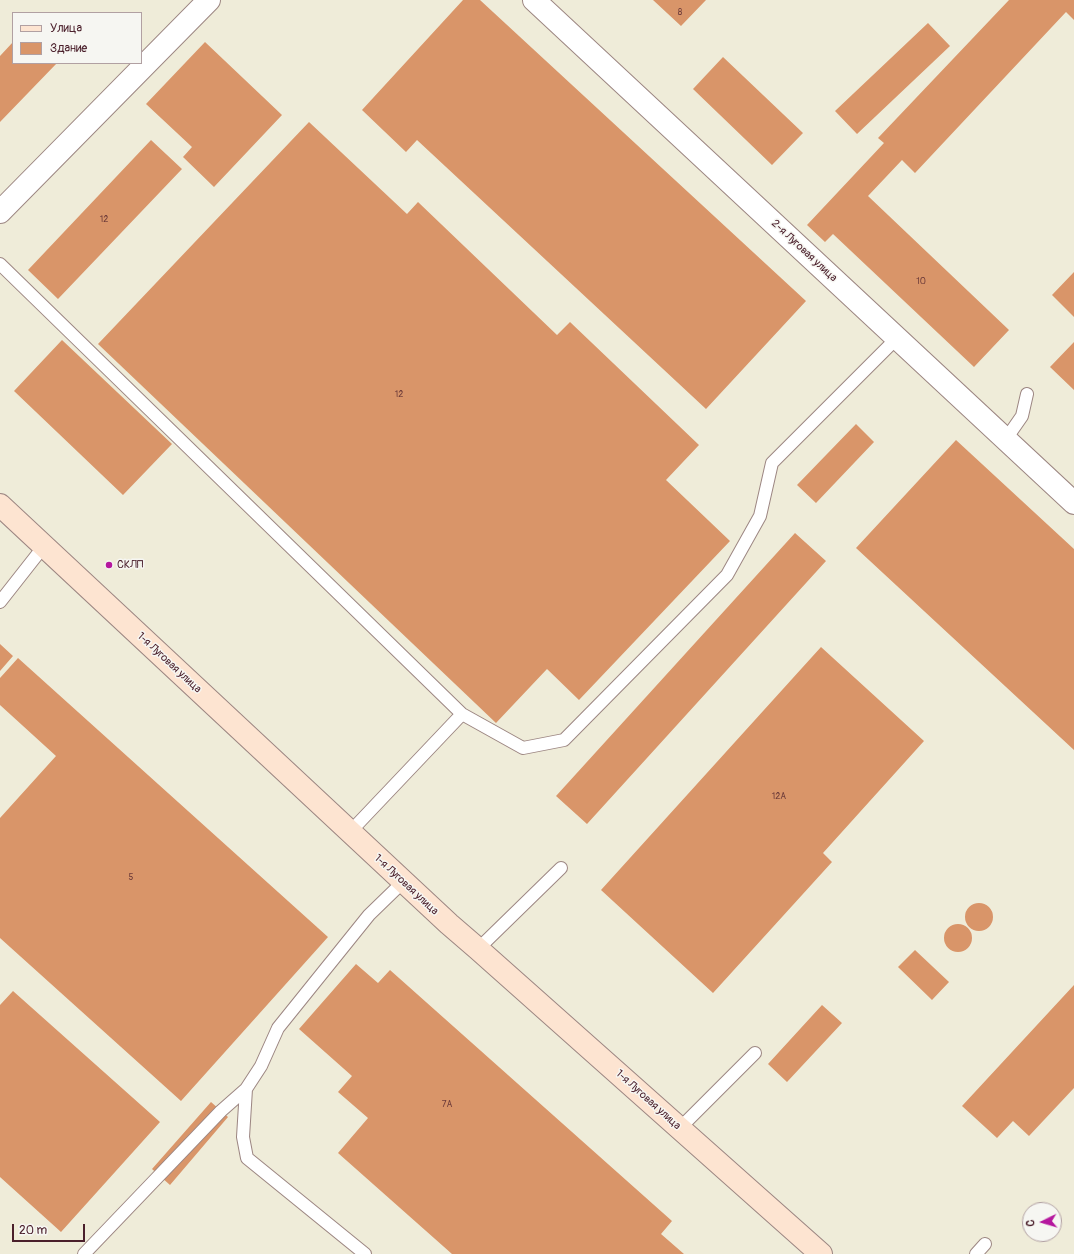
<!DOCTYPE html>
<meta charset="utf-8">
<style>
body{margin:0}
#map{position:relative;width:1074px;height:1254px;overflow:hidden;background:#efecd9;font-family:Pangolin,sans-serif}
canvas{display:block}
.legend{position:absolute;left:12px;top:12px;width:130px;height:52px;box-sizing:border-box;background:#f6f6f2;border:1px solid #b1a0a2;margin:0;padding:5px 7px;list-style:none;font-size:12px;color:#4a1f2b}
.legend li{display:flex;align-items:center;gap:8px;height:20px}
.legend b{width:20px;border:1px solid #b1a0a2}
.north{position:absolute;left:1022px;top:1202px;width:40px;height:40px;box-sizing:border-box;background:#f6f6f2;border:1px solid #b1a0a2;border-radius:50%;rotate:265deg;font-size:11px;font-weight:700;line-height:16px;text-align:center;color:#4a1f2b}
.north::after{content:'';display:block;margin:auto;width:14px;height:18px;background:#b5179e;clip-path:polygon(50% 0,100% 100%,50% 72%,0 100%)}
.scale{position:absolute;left:12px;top:1224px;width:73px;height:18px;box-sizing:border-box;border:2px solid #4a1f2b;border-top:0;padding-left:5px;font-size:12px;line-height:14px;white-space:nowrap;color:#4a1f2b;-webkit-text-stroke:3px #f6f6f2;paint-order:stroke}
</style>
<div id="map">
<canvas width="1074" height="1254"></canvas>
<ul class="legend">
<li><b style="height:5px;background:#fde4d1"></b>Улица</li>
<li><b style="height:11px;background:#d99569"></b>Здание</li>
</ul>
<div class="north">С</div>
<div class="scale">20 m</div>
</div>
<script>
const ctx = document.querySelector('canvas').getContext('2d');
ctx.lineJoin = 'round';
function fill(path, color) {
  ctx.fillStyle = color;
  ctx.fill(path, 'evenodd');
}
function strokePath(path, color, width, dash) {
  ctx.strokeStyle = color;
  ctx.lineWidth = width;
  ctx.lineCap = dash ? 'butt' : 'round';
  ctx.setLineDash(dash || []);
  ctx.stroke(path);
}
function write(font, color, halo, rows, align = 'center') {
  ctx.font = font + ' Pangolin,sans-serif';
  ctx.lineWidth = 3;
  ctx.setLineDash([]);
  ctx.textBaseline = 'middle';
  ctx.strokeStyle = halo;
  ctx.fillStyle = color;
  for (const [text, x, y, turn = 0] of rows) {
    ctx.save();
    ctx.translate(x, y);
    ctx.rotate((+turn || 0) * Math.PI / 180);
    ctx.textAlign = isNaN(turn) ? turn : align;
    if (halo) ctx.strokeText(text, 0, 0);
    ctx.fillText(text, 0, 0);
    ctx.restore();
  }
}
const building = new Path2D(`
 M463,0H480L806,301L706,409L417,140L406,152L362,110Z
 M653,0H706L681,26Z
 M1009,0H1074V20L1066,12L915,173L902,160L868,196L1009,330L974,367L833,234L825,242L807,225L884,143L878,138Z
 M928,23L950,46L857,134L835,111Z
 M13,42V63H57L0,122V56Z
 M205,42L282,115L214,187L183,157L192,147L146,104Z
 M723,57L803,133L772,165L693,89Z
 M309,122L407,214L418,202L557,335L570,322L699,445L666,480L730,541L579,700L547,669L496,723L98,344Z
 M151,140L182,169L58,299L28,270Z
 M1074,272V317L1052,295Z
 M62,340L172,444L123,495L14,391Z
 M1074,342V390L1050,367Z
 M856,424L874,442L816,503L797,485Z
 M956,440L1074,549V750L856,548Z
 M795,533L826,561L587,824L556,796Z
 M0,644L13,656L0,671Z
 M821,647L924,741L823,853L832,862L713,993L601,890Z
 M18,658L328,937L181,1101L0,938V818L56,756L0,705V678Z
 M965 917a14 14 0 1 1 28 0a14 14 0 1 1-28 0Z
 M944 938a14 14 0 1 1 28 0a14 14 0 1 1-28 0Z
 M915,950L949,982L932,1000L898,967Z
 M356,964L378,983L390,970L672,1221L661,1234L684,1254H452L338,1153L368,1118L338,1092L352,1076L299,1029Z
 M1074,985V1088L1029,1136L1013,1121L997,1138L962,1106Z
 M13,991L160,1122L61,1232L0,1177V1005Z
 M822,1005L842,1023L787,1082L768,1064Z
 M211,1102L228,1117L170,1185L152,1169Z`);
const service = new Path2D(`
 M0,264L462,714L523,748L564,740L727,575L760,516L772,463L897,338
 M1006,439L1022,416L1027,394
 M0,602L44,546
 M350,832L462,714
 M478,949L561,868
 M679,1129L755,1053
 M84,1254L221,1111L246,1089
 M365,1254L247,1158L243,1137L246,1089L261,1066L278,1028L369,915L403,882
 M976,1254L985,1244`);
const minor = new Path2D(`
 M534,0L1074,503
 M0,212L209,0`);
const secondary = new Path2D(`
 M0,505L449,924L478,949L821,1254`);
const markers = [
 [109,565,4,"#b5179e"]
];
const numberNames = [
 ["8",680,13],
 ["12",104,220],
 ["10",921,282],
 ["12",399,395],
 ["12А",779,797],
 ["5",131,878],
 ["7А",447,1105]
];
const streetNames = [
 ["2-я Луговая улица",804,251,43],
 ["1-я Луговая улица",169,663,43],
 ["1-я Луговая улица",406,885,43],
 ["1-я Луговая улица",648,1100,42]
];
const poiNames = [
 ["СКЛП",117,565]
];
fill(building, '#d99569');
strokePath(service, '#9c8682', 14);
strokePath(minor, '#9c8682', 24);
strokePath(secondary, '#9c8682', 24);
strokePath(service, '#fff', 12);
strokePath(minor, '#fff', 22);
strokePath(secondary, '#fde4d1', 22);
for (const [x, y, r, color] of markers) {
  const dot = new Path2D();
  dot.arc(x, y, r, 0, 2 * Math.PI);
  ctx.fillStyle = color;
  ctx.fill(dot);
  strokePath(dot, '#f6f6f2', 1.5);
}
write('9px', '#6e3c3a', null, numberNames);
write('11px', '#4a1f2b', '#f6f6f2', streetNames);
write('11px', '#4a1f2b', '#f6f6f2', poiNames, 'left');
</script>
